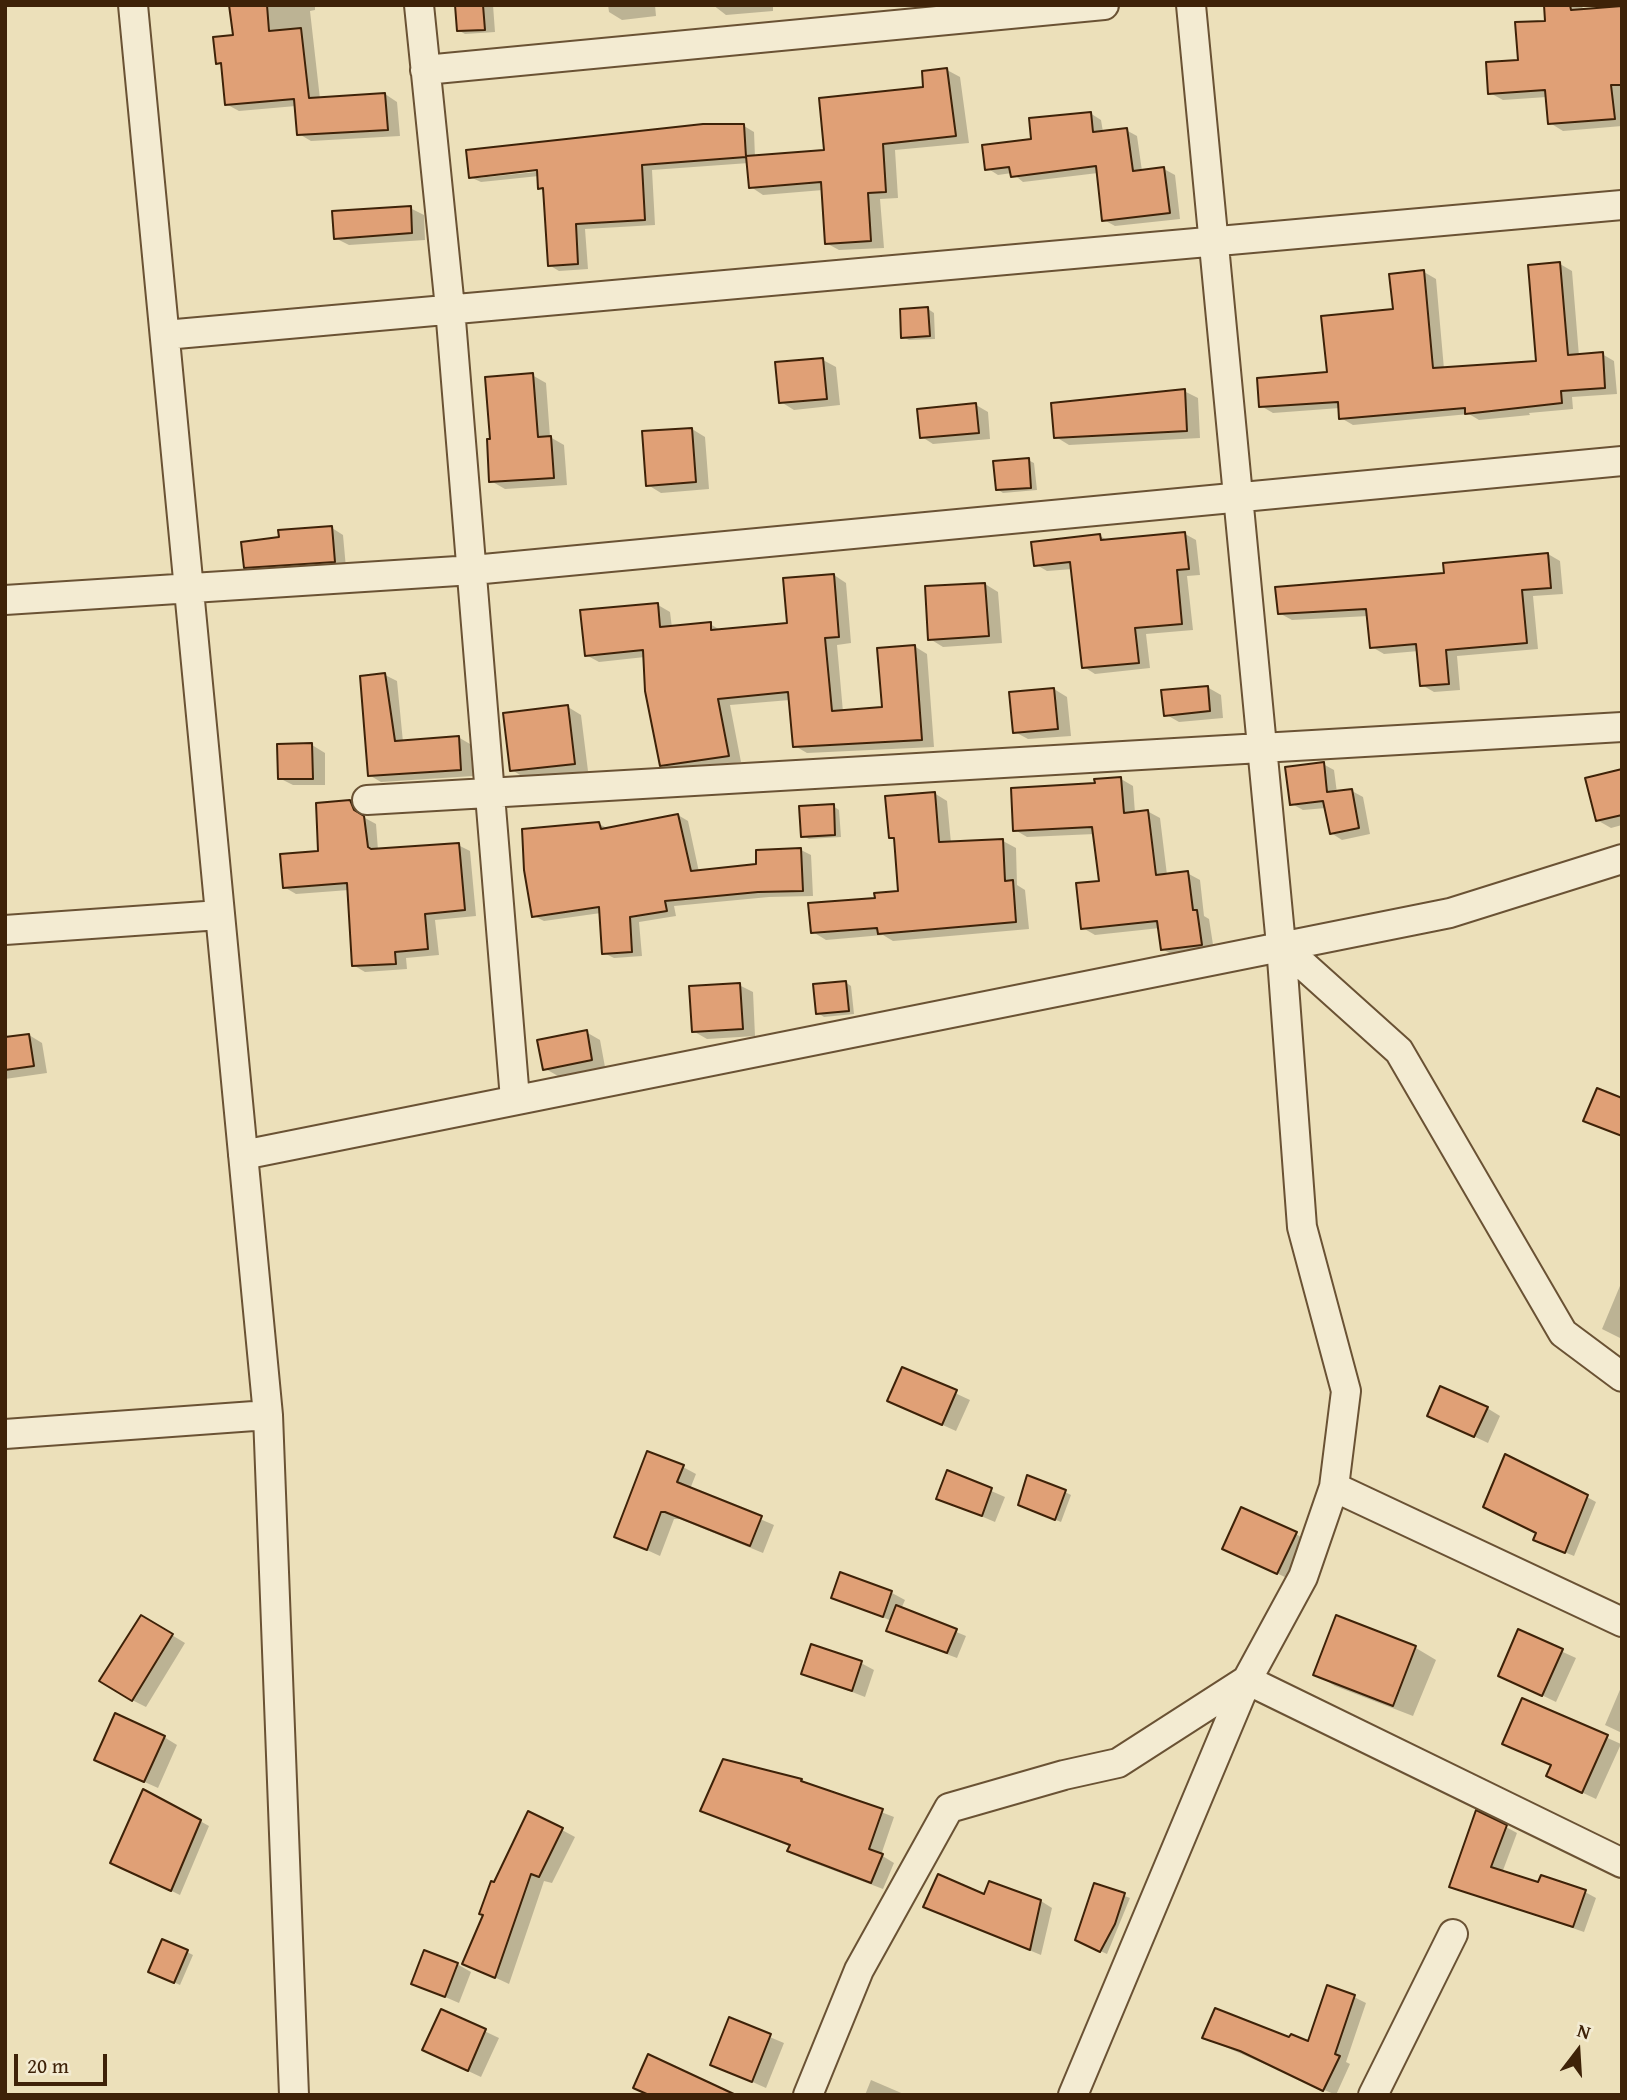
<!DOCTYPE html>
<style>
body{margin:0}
#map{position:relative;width:1627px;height:2100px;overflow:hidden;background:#ece0ba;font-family:"Gentium Book Plus",serif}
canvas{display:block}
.frame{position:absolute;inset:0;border:7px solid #3e2208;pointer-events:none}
.north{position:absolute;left:1543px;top:2016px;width:70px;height:70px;-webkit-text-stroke:5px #f3ebd2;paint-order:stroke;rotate:17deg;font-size:19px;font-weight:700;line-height:28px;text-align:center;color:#3e2208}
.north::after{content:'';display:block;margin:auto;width:24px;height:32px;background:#3e2208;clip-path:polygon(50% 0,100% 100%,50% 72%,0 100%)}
.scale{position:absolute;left:14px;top:2054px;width:93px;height:32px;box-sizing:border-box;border:4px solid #3e2208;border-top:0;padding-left:9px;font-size:21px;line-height:24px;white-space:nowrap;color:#3e2208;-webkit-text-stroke:5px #f3ebd2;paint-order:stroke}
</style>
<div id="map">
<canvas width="1627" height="2100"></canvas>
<div class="frame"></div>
<div class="north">N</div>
<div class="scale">20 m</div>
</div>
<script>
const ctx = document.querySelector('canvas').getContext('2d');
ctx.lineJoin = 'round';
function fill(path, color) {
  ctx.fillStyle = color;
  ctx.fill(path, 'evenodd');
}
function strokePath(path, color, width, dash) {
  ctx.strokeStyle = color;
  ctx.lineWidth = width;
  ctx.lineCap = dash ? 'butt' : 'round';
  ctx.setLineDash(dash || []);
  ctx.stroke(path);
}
const shadow = new Path2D(`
 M231,5H315V10L310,11L320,99L385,94L397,102L400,136L311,141L299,134L296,106L239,111L226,104L223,66L218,63L235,36Z
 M457,5H493L495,32L465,34L458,30Z
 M608,5H655L656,16L622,20L609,12Z
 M713,5H773V11L726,15Z
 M1546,5H1582L1583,10L1622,8V126L1563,131L1550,123L1547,97L1503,100L1490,93L1520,61L1547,22Z
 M947,70L960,77L969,143L895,150L898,198L880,199L884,248L839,250L826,243L823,190L763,195L751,187L749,163L652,170L655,225L585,229L588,269L559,271L549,265L545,191L539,188V176L481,182L470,177L653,132V129L744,126L754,132L755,157L826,151L925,89ZM545,168V171L478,178V175Z
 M1090,113L1101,120L1103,132L1126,130L1137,136L1142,171L1164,169L1175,175L1180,219L1115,226L1104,220L1098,173L1023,182L1012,173L998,175L987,168L1033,141Z
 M410,208L424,215L425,240L349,245L335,238Z
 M1560,264L1572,271L1579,356L1602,354L1614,361L1617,394L1572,397L1573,409L1529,413L1530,415L1479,420L1469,414L1353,425L1341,418L1340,408L1273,413L1261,406L1329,374L1395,311L1424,272L1436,279L1444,369L1538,363Z
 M928,309L934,313L935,339L909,340L903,337Z
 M823,360L836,367L840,405L794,410L781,402Z
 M532,375L546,383L550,437L564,445L567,485L505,489L491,481L492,441Z
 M1184,391L1198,398L1200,438L1069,445L1056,437Z
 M976,405L988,412L990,439L933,444L922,437Z
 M692,429L705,437L709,489L661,493L648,485Z
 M1028,460L1034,463L1037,490L1003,493L997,489Z
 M332,528L343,535L346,568L258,574L246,567L281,539Z
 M1185,534L1196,540L1200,575L1187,576L1193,630L1146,634L1150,668L1095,674L1084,667L1073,569L1047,571L1035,564L1100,536L1109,541Z
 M1548,554L1560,561L1563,594L1533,596L1538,649L1457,656L1460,690L1434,692L1422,685L1419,651L1384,654L1372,647L1369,616L1292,620L1279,613Z
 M834,575L846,583L851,643L837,645L843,712L884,709L914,646L927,654L934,747L807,753L795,746L790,700L730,705L741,762L674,773L661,765L645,657L599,662L586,655L658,605L670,612L672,628L710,624L722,631L789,625Z
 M985,584L998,592L1002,643L943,647L930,639Z
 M385,675L397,681L403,742L458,737L470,744L473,776L381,782L369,775Z
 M1207,687L1221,695L1223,718L1179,722L1165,714Z
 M1054,689L1067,697L1071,736L1028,739L1015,732Z
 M568,707L581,715L588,771L525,778L512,770Z
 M312,745L325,753V785H293L279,778Z
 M1323,764L1334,770L1337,793L1352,791L1363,797L1370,834L1342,840L1331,833L1326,808L1303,810L1292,804Z
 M1622,771V825L1611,828L1597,820Z
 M1121,779L1133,786L1135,813L1147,811L1160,818L1167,875L1187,873L1200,880L1204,916L1209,919L1214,951L1175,956L1162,949L1160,928L1095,935L1083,928L1101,882L1095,834L1027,837L1015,830L1096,785Z
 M934,793L947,801L951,843L1003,841L1016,848L1017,885L1025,890L1029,929L893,941L883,935L826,940L813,932L877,900L900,893L896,840L890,837Z
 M350,802L362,809L365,818L376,824L378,850L458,845L470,851L476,916L435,920L439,955L406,958L407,969L365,972L353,965L349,890L296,894L284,887L320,852Z
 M833,806L839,810L841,837L809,839L803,836Z
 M678,815L688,821L699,872L758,866L801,850L811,855L813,896L769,897L674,906L676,916L639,922L642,956L614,958L604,953L601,913L544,921L534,916L599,824L609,829Z
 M845,982L851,986L854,1014L824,1017L818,1013Z
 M739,985L753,992L755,1036L707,1039L693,1031Z
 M586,1032L600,1040L605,1067L558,1076L544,1068Z
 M29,1035L42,1043L47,1073L5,1079V1039Z
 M1622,1281V1339L1602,1329Z
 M903,1369L970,1400L956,1431L889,1401Z
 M1487,1408L1500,1416L1488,1443L1429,1415Z
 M683,1467L696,1474L690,1489L774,1525L763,1553L680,1519H674L660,1556L616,1536Z
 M948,1472L1005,1497L995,1522L938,1498Z
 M1065,1492L1071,1495L1061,1522L1026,1508Z
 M1587,1497L1596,1502L1574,1556L1535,1540Z
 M1296,1534L1309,1542L1291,1580L1235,1553Z
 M841,1575L892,1593L905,1600L901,1609L966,1636L957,1658L898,1636L888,1630L892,1621L833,1597Z
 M142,1617L185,1643L146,1707L132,1700Z
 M1337,1617L1416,1648L1436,1660L1413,1716L1335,1686L1315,1674Z
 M1519,1632L1576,1658L1556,1702L1500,1675Z
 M861,1663L874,1670L865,1697L803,1673Z
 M1622,1685V1733L1605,1725Z
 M1523,1700L1621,1744L1596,1799L1562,1783L1553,1766L1504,1743Z
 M164,1737L177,1745L158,1788L109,1766Z
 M724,1761L801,1781L894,1817L881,1855L894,1863L883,1889L801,1858L789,1851L791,1847L702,1810Z
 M200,1821L209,1826L180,1895L121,1867Z
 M1506,1827L1517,1833L1502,1873L1539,1885L1585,1892L1596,1898L1584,1932L1451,1886Z
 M562,1830L575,1837L552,1883L544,1881L509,1984L464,1963L495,1884Z
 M1095,1885L1130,1898L1107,1954L1083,1943Z
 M985,1897L1041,1901L1052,1908L1041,1955L925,1907Z
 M187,1952L193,1955L180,1985L156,1974Z
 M457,1964L471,1972L459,2003L413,1983Z
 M1354,1997L1366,2003L1346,2062L1350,2064L1336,2095L1205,2038L1290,2040L1309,2044Z
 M442,2011L499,2038L481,2077L438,2057Z
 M729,2020L784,2043L766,2088L712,2064Z
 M871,2080L906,2095H865Z`);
const building = new Path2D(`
 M229,5H267L269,31L301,28L309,98L385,93L388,130L297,135L294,99L225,105L221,63L216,64L213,37L233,35Z
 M455,5H483L485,30L457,31Z
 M1544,5H1570L1571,10L1622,6V85H1611L1615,119L1548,124L1545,90L1488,94L1486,62L1518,60L1515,22L1545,21Z
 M947,68L956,136L883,144L886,192L868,193L871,241L825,244L821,182L749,188L746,156L824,150L819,98L923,87L922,71Z
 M1091,112L1093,132L1127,128L1133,171L1164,167L1170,213L1102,221L1096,166L1011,177L1009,167L985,170L982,145L1031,139L1029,118Z
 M703,124H744L746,157L642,165L645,220L576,224L578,264L548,266L543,188L538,189L537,170L469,178L466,150Z
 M411,206L412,233L334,239L332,211Z
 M1560,262L1568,355L1603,352L1605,388L1561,391L1562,403L1465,414V408L1339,419L1338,402L1259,407L1257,378L1327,372L1321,316L1393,309L1389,274L1424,270L1433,368L1536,361L1528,265Z
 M928,307L930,336L901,338L900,309Z
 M823,358L827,399L779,403L775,362Z
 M533,373L538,437L551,436L554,478L489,482L487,439H490L485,377Z
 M1185,389L1187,431L1054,438L1051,403Z
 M976,403L979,433L920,438L917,409Z
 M692,428L696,482L646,486L642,431Z
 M1029,458L1031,488L996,490L993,461Z
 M332,526L335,562L244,568L241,542L279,537L278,530Z
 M1185,532L1189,569L1177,570L1182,624L1135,628L1139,663L1082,668L1070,562L1034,566L1031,542L1100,534L1101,540Z
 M1548,553L1551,588L1522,590L1527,643L1446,650L1449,684L1420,686L1416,644L1370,648L1366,609L1278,614L1275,587L1444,573L1443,563Z
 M834,574L839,637L825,638L832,711L882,707L877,648L915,645L922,740L793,747L788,692L718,699L729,756L660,766L645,691L643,650L585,656L580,610L658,603L660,627L711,622V630L787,623L783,578Z
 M985,583L989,636L928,640L925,586Z
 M385,673L395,741L459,736L461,770L368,776L360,676Z
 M1208,686L1210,711L1164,716L1161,690Z
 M1054,688L1058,729L1013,733L1009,692Z
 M568,705L575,764L510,771L503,713Z
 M312,743L313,779H278L277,744Z
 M1324,762L1327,792L1352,789L1359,828L1330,834L1323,801L1290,805L1285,767Z
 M1622,769V815L1596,821L1585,778Z
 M1121,777L1124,813L1148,810L1156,875L1188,871L1193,910H1197L1202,945L1161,950L1157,921L1081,929L1076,883L1099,881L1092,827L1013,831L1011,788L1095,783L1094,779Z
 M935,792L939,842L1003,839L1005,881L1013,880L1016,922L878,934L877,928L811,933L808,903L875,898L874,893L898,891L894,838H889L885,796Z
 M350,800L354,810L364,816L368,847L371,849L459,843L465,910L425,914L428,949L395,952L396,964L352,966L347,883L283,888L280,854L318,851L316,803Z
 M834,804L835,835L801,837L799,806Z
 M678,814L691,871L756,864V850L801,848L803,891L758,892L665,901L667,911L630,917L632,952L602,954L599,907L532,917L524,870L522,829L599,822L601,829Z
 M846,981L849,1011L816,1014L813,984Z
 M740,983L743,1029L692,1032L689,986Z
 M587,1030L592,1060L543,1070L537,1040Z
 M29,1034L34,1066L5,1070V1037Z
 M1597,1088L1622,1098V1136L1583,1121Z
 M902,1367L957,1390L942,1425L887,1401Z
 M1440,1386L1488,1407L1474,1437L1427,1416Z
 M647,1451L684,1465L677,1482L762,1516L750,1546L665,1512H661L647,1550L614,1537Z
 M1505,1454L1588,1495L1565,1553L1533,1540L1536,1533L1483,1507Z
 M947,1470L992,1488L982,1516L936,1499Z
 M1027,1475L1066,1490L1055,1520L1018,1505Z
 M1241,1507L1297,1532L1277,1574L1222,1549Z
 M840,1572L892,1591L883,1617L831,1598Z
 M896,1605L957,1629L947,1653L886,1631Z
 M141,1615L173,1634L132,1701L99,1681Z
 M1336,1615L1416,1646L1393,1706L1313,1675Z
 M1518,1629L1563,1649L1542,1696L1498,1676Z
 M811,1644L862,1661L852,1691L801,1674Z
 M1522,1698L1608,1735L1582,1793L1546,1776L1551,1765L1502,1744Z
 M115,1713L165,1736L144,1782L94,1760Z
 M723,1759L802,1779L801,1781L883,1809L869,1849L883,1854L871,1883L787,1851L790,1845L700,1811Z
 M143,1789L201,1820L171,1891L110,1863Z
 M1476,1810L1507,1825L1491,1867L1538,1882L1541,1875L1586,1890L1573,1927L1449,1887Z
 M528,1811L563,1828L539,1877L531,1874L495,1978L462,1964L483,1915L479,1914L491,1881L494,1882Z
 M938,1874L984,1894L989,1881L1041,1900L1030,1950L923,1907Z
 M1094,1883L1125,1893L1115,1924L1100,1952L1075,1940Z
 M162,1939L188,1950L174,1983L148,1972Z
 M424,1950L458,1963L445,1997L411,1984Z
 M1327,1985L1355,1995L1335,2054L1340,2056L1323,2091L1240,2051L1202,2038L1215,2008L1289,2037L1291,2034L1308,2041Z
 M441,2009L486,2029L468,2071L422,2050Z
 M729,2017L771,2034L752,2082L710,2065Z
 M648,2054L736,2095H649L633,2088Z`);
const minor = new Path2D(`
 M133,5L268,1415L294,2095
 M419,5L450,308L515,1099
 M425,70L1104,5
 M165,335L1622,205
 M5,600L473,570L1622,461
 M367,800L1622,727
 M5,930L220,915
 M1281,945L1399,1051L1563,1333L1622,1377
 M243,1155L1450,913L1622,859
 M5,1434L268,1415
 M1334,1487L1622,1622
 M808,2095L859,1970L949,1808L1064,1775L1118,1763L1247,1680L1303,1577L1334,1487L1346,1391L1302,1227L1281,945L1191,5
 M1073,2095L1247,1680L1622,1863
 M1373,2095L1453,1934`);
fill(shadow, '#0003');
fill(building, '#e0a076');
strokePath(building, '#3e2208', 2);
strokePath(minor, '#6a5234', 32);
strokePath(minor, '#f3ebd2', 28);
</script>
